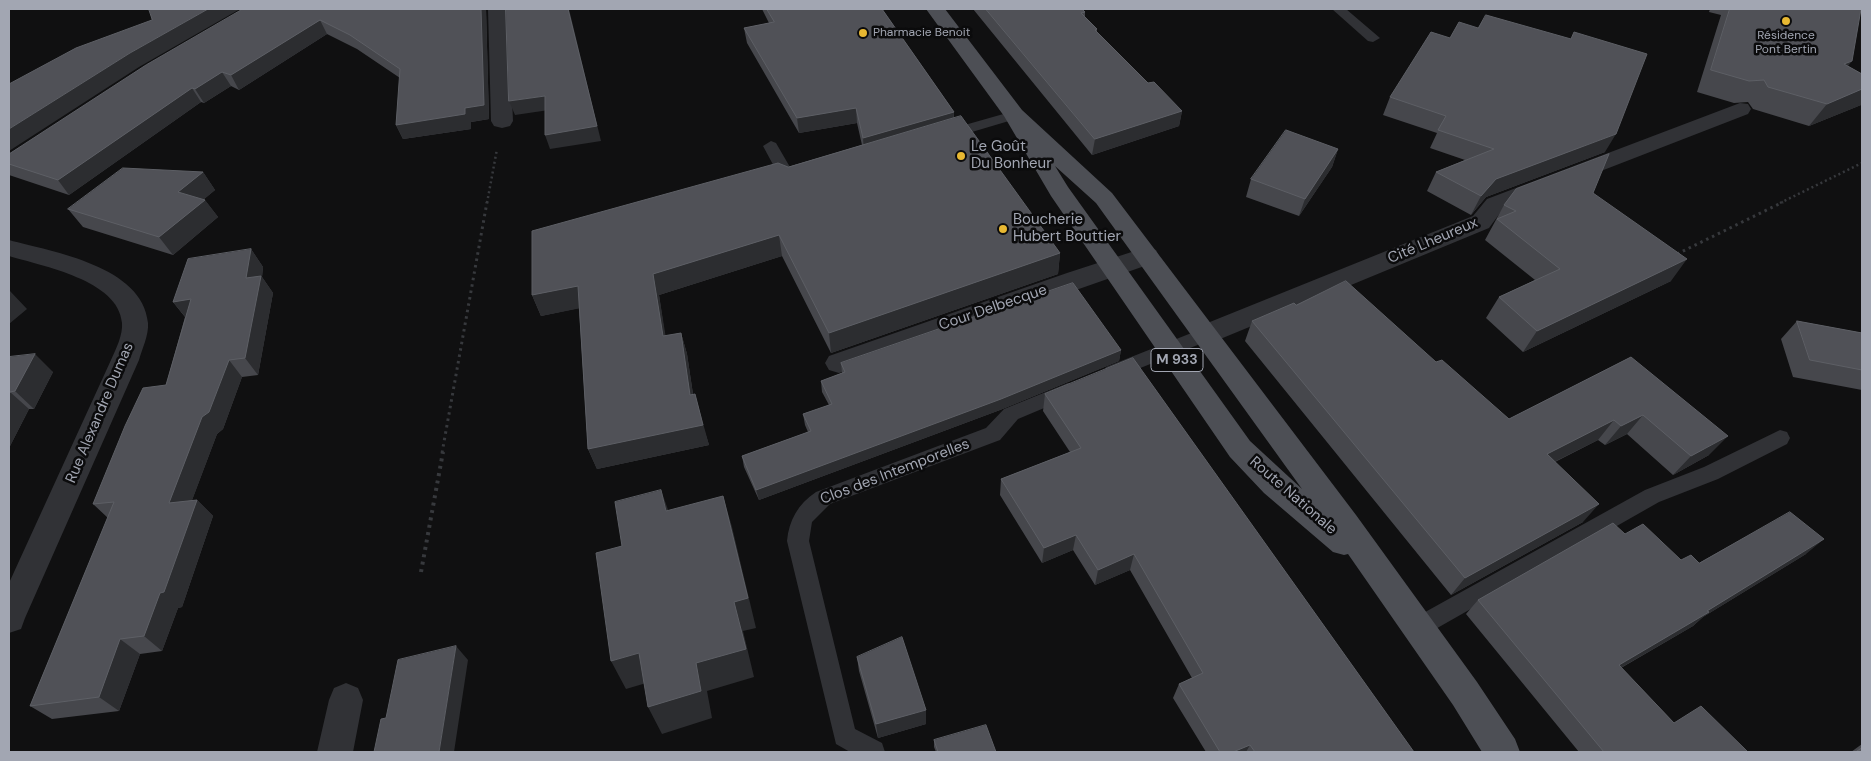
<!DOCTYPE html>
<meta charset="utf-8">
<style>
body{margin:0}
#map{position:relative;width:1871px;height:761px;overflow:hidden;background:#101011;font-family:"DM Sans",sans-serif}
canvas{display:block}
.frame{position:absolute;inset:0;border:10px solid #a2a6b2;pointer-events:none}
</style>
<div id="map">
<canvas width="1871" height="761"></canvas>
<div class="frame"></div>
</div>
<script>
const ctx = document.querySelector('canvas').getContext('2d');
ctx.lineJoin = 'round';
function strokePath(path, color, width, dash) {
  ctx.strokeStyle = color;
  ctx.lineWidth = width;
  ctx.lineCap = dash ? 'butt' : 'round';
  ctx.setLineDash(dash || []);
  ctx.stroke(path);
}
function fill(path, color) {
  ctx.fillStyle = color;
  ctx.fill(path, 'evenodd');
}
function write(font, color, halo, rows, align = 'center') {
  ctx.font = font + ' "DM Sans",sans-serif';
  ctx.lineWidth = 5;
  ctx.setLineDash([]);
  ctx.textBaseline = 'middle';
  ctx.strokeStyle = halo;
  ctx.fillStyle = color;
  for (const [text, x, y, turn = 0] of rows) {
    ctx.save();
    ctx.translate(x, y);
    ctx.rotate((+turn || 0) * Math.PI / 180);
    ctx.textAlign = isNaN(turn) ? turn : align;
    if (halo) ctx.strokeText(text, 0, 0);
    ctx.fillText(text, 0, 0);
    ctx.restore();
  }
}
const pathFar2 = new Path2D(`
 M487,203L497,149
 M1780,203L1862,163`);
const pathFar1 = new Path2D(`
 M1677,254L1783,202
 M442,453L487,202`);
const path = new Path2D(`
 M421,572L443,452`);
const lane = new Path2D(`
 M1332,9H1346L1380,38L1373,42L1368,41Z
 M1014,111L1021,115L1019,118L945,140L937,135L940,132Z
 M771,141L776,143L794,174L802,175L804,179L802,183L790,186L784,185L763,146Z
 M1204,328L1210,330L1213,335L1210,340L1113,379L1106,377L1104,372L1106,367Z
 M1068,383L1075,385L1077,390L1075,395L1018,419L1000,440L830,504L812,522L809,541L855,729L882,743L885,752H850L836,744L787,541C789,520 798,504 816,492L986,428L1004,409Z
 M1780,430L1787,432L1790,438L1787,444L1718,479L1659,502L1425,635L1417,638L1409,635L1406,628L1409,621L1645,490L1704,467Z`);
const street = new Path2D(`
 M488,9H508L513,121L510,126L502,128L494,126L491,121Z
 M1740,103L1748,104L1751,109L1748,114L1503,209L1489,228L1213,342L1204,345L1195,342L1191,335L1195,328L1473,216L1487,199Z
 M9,240C53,252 143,266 148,323C149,335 142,349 139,360L25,618L21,629L9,633V583L111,360C116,349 123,335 122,323C119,280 42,266 9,256Z
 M1147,247L1156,250L1159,256L1156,262L839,373L829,370L825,363L829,356L1067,273Z
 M346,683L358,688L363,700L353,752H317L329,700L334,688Z`);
const primary = new Path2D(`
 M926,9H945L1022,110L1112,193L1356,515L1477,682L1515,739L1520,752H1482L1453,705L1348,554L1344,555L1333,552L1264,493L1230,457L1051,196L1004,116ZM1055,166L1096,203L1302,489L1250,441L1068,187Z`);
const wall = new Path2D(`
 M243,9H486L489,119L471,122V129L403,139L396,125L400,78L357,49L327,34L239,90L231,86L204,103L201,102L69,195L9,175V154Z
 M762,9H882L954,112V119L1060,253L1058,274L831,353L782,256L659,295L665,336L681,333L687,354L693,394L709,445L597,469L588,449L579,308L541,316L532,295L788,167L862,145L857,123L799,133L747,43L744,28L769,23Z
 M973,9H1082L1085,12V17L1097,29V32L1148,83L1182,111L1179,126L1092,155Z
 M1710,9H1861L1848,66L1862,74V102L1861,105L1809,126L1753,109L1748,102L1734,103L1697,92L1721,15L1709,12Z
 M1390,97L1605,152L1486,197L1471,215L1427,191L1436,172L1465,160L1430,148L1437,133L1383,115Z
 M1338,149L1332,167L1299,216L1246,197L1251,179Z
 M203,172L215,190L204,199L218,217L173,255L83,227L68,209Z
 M1593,193L1671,281L1523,352L1486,318L1499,297L1535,280L1485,240L1504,205Z
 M251,249L263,267L262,277L273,293L258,375L242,377L223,429L217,434L192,500H197L213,516L182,607L178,608L162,651L140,654L119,711L52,719L30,706L108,518L93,504L166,385L185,317L173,302Z
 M1296,305L1436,362L1509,419L1631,357L1709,455L1673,475L1627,434L1605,445L1598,440L1555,462L1583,522L1451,595L1245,341L1252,321Z
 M1797,321L1862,333V390L1793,377L1781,339Z
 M1121,350L1119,361L1000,410L759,500L744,467L742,456L808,432L805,425L803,414L829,405L822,392L821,381L842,373L841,363Z
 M9,357L53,372L34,409H29L9,448Z
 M1045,394L1414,752H1206L1173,698L1179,684L1192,678L1130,570L1095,585L1073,550L1042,563L1000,495L1001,479L1070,452L1043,411Z
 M1625,534L1681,560L1699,563L1806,554L1703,617L1693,626L1621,668L1674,723L1748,752H1579L1466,614L1478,600Z
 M857,657L926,724L878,738L859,671Z
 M934,740L996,752H936L934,747Z
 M1862,744V752H1851Z`);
const shadedWall = new Path2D(`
 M208,9H240L139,67L9,151V129L130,53Z
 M481,9H486L489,119L471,122V129L403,139L396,125L465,108Z
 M568,9H569L601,141L550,149L545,135Z
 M320,20L327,34L239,90L231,75Z
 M1852,61L1835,83L1844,64Z
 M222,72L231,86L204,103L195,89Z
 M192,88L201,102L69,195L58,180Z
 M1862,89V102L1861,105L1809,126L1827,104Z
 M545,96L549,110L515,115L509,101Z
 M856,108L857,123L799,133L797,118Z
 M1182,111L1179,126L1092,155L1095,139Z
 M954,112L953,127L864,153L863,138Z
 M1616,134L1605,152L1486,197L1471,215L1481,196L1496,179Z
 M1338,149L1332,167L1299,216L1305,199Z
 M203,172L215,190L191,210L178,192Z
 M205,200L218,217L173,255L159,237Z
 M779,235L782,256L659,295L669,357L663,336L653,274Z
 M251,249L263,267L262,277L273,293L258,375L245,358L246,278Z
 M1060,253L1058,274L831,353L829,333Z
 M1687,259L1671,281L1523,352L1537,331Z
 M578,286L586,307L541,316L532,295Z
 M10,291L27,309L9,324V292Z
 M191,299L187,319L173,302Z
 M681,333L687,354L696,415L690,395Z
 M1121,350L1119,361L1000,410L759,500L756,490Z
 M35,354L53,372L34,409L15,391Z
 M229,360L242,377L223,429L217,434L185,519L169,503L202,417Z
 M10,392L29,409L9,448V395Z
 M695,394L709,445L597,469L588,449Z
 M1643,415L1627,434L1605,445L1621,426Z
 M1614,420L1598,440L1532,473L1547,454Z
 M1728,436L1709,455L1673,475L1691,456Z
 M661,490L672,521L666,511Z
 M723,496L732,527L756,628L743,631L754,677L707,691L712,718L662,734L648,707L696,663L734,602Z
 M197,500L213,516L182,607L178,608L162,651L144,636L160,593Z
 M1599,504L1583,522L1451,595L1465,578Z
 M1076,535L1073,550L1042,563L1044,548Z
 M1824,539L1806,554L1703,617L1693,626L1603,678L1619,665Z
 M1134,554L1130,570L1095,585L1098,570Z
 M120,639L140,654L119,711L99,697Z
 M456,646L468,660L454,752H439Z
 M639,653L653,681L626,689L611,661Z
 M926,710V724L878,738L876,724Z
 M1250,745L1246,752H1233Z`);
const building = new Path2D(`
 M149,9H208L130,53L9,129V84L76,48L152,20Z
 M243,9H481L484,105L465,108V114L396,125L400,69L350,35L320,20L231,75L222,72L195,89L192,88L58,180L9,164V154L146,65Z
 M506,9H568L597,126L545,135V96L509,101Z
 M767,9H882L954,112L863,138L856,108L797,118L744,28L774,22Z
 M986,9H1082L1085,12L1081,13L1097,29L1095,30L1148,83L1154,82L1182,111L1095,139Z
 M1730,9H1861L1852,61L1844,64L1862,74V89L1827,104L1768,87L1764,80L1749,81L1711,70Z
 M1486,15L1571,39L1574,32L1647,54L1616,134L1496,179L1481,196L1436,172L1494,149L1438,130L1446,116L1390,97L1431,32L1450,38L1459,22L1478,28Z
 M961,116L1060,253L829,333L779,235L653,274L663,336L681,333L690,395L695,394L703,425L588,449L578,286L532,295V231L778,163L788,167Z
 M1286,130L1338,149L1305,199L1251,179Z
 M1609,154L1593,193L1687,259L1537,331L1499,297L1560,269L1497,219L1516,211L1504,205L1516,189Z
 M123,168L203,172L178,192L205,200L159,237L68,209Z
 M251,249L246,278L261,276L245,358L229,360L209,412L202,417L169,503L197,500L164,592L160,593L144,636L120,639L99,697L30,706L114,502L93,504L125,426L143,388L166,385L191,299L173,302L188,259Z
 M1346,281L1436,362L1442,360L1509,419L1631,357L1728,436L1691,456L1643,415L1621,426L1614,420L1547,454L1599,504L1465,578L1252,321L1294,303L1296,305Z
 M1073,283L1121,350L1001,399L756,490L742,456L811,431L803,414L832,404L821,381L845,372L841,363Z
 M1797,321L1862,333V370L1810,360Z
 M35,354L15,391L10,392L9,395V357Z
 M1133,358L1414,752H1255L1250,745L1233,752H1220L1179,684L1203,673L1134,554L1098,570L1076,535L1044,548L1001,479L1081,448L1045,394Z
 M661,490L666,511L723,496L748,598L734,602L746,649L696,663L701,691L648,707L639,653L611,661L596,553L622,546L615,502Z
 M1790,512L1824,539L1707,611L1709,612L1619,665L1674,723L1701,706L1748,752H1604L1478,600L1613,523L1625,534L1643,524L1681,560L1691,555L1699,563Z
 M902,637L926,710L876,724L857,657Z
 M456,646L439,752H374L381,719L386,718L398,660Z
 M986,725L996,752H938L934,740Z
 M1862,748V752H1856Z`);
const markers = [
 [1786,21,5,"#e8b832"],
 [863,33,5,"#e8b832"],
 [961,156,5,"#e8b832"],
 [1003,229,5,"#e8b832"]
];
const farPoinames = [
 ["Pharmacie Benoit",873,33],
 ["Résidence",1786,36,"center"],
 ["Pont Bertin",1786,50,"center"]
];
const shields = [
 [1177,360,52]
];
const shieldNames = [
 ["M 933",1177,360]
];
const poiNames = [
 ["Le Goût",971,147],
 ["Du Bonheur",971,164],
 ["Boucherie",1013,220],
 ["Hubert Bouttier",1013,237]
];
const streetNames = [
 ["Cité Lheureux",1433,241,-23],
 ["Cour Delbecque",993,308,-19],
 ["Rue Alexandre Dumas",100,413,-67],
 ["Clos des Intemporelles",895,472,-21],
 ["Route Nationale",1293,496,41]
];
strokePath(pathFar2, '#37393d', 2.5, [2, 3]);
strokePath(pathFar1, '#37393d', 3, [2.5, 4]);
strokePath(path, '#37393d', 4, [3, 4.5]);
fill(lane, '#313236');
fill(street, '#313236');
fill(primary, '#4d4f55');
fill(wall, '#46474c');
fill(shadedWall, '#2c2d30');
fill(building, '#505157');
strokePath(building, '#5d5f65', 1);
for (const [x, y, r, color] of markers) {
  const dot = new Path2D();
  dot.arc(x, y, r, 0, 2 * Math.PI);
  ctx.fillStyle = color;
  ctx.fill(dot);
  strokePath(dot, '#0b0b0c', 2);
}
write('12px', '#a2a6b2', '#0b0b0c', farPoinames, 'left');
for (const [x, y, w] of shields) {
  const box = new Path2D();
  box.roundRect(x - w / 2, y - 11.5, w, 23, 4);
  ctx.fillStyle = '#0b0b0c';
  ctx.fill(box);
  strokePath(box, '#a2a6b2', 1);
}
write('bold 14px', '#a2a6b2', null, shieldNames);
write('15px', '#a2a6b2', '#0b0b0c', poiNames, 'left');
write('15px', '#a2a6b2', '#0b0b0c', streetNames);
</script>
